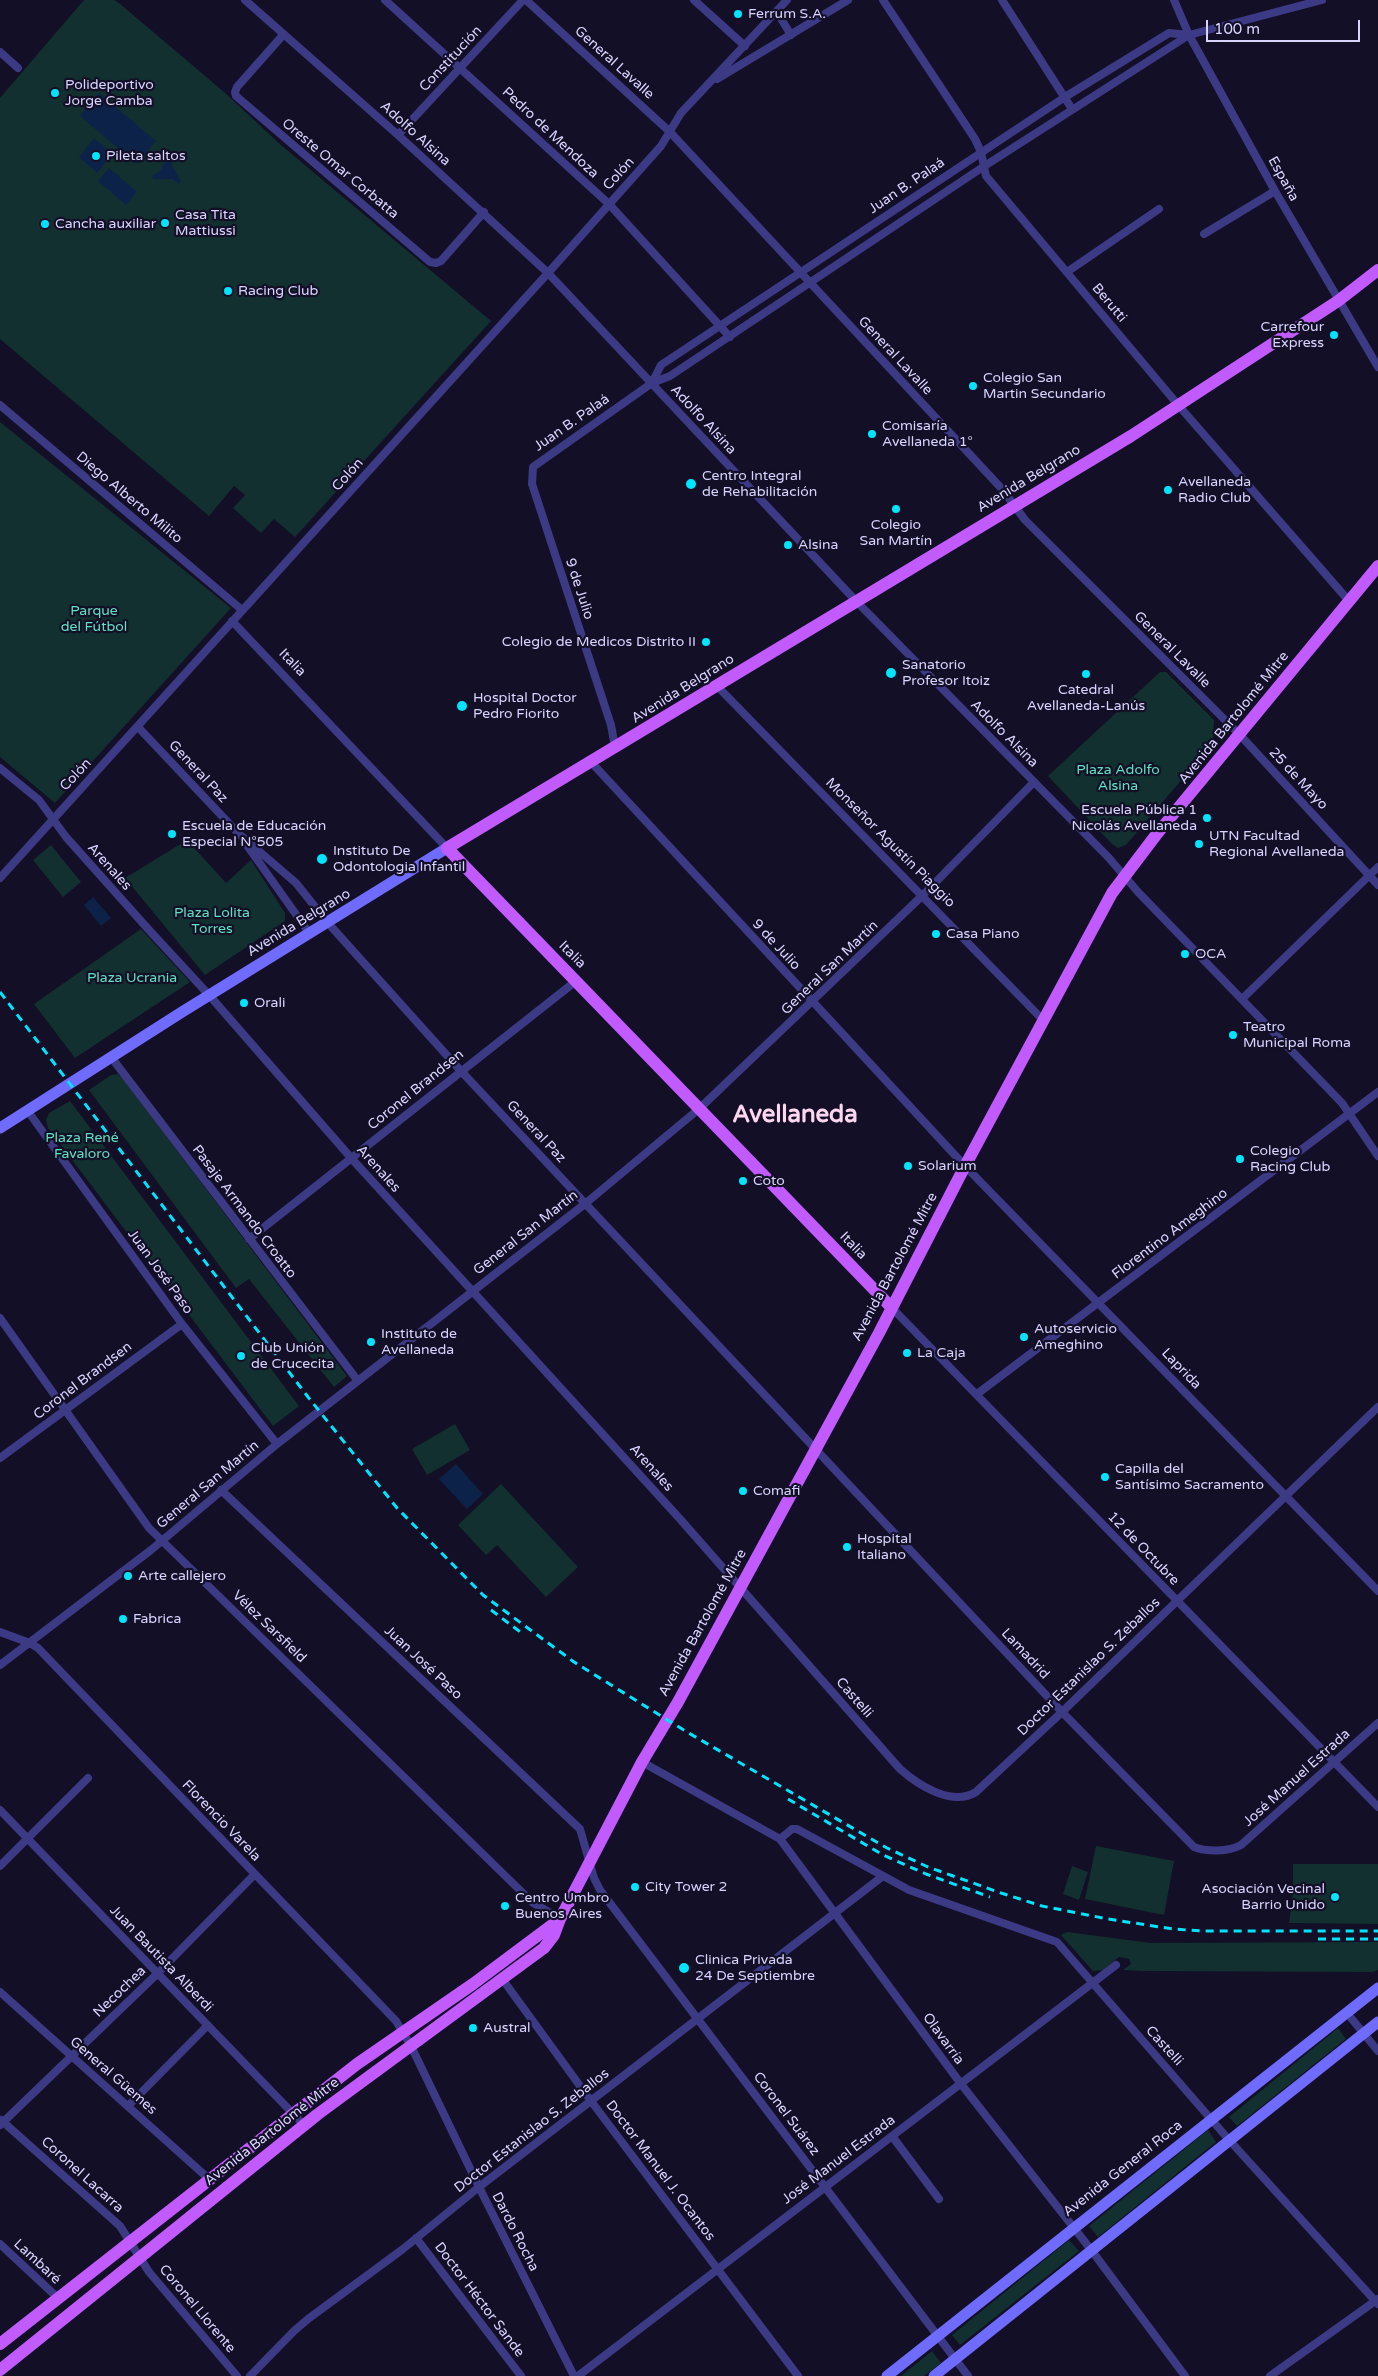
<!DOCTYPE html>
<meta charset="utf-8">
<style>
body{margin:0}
#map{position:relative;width:1378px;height:2376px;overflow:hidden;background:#130f26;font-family:"Varela Round",sans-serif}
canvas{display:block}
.scale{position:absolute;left:1206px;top:20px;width:154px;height:22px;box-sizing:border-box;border:2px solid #d9d4ff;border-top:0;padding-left:6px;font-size:15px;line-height:18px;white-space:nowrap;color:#d9d4ff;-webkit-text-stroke:4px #130f26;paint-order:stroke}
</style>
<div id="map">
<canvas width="1378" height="2376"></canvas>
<div class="scale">100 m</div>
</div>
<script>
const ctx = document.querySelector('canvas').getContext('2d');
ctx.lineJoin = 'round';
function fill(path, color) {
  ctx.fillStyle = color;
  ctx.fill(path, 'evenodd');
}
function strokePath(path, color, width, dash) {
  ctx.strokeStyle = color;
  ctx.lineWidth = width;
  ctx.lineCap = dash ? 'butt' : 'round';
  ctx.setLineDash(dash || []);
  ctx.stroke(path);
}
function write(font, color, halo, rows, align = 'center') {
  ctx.font = font + ' "Varela Round",sans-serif';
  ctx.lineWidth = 4.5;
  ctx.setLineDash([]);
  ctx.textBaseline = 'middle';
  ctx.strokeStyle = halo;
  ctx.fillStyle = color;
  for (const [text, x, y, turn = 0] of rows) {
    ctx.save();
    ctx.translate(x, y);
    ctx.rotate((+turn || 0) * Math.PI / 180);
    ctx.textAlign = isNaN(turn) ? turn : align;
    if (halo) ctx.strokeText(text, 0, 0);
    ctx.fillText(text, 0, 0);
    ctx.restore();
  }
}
const green = new Path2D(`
 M84,0H114L119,3L224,92L281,145L491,321L295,537L274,519L261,533L233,508L245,495L234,486L209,516L0,339V98Z
 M0,422L231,608L55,803L0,757Z
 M1160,672H1166L1214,720L1213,743L1126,845L1118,848L1112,844L1048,776Z
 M187,840L226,883L251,860L285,913V921L205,975L125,878Z
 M51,845L81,882L63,897L33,860Z
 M141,929L190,982L75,1058L34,1004Z
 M118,1074L124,1080L347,1376L334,1387L249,1279L236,1288L89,1090L111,1075Z
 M70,1101L299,1406L273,1426L48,1128L46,1120L49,1113Z
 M455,1424L470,1450L427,1475L412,1449Z
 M501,1484L578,1567L546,1597L497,1545L486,1555L458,1525Z
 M1096,1846L1174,1861L1164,1915L1085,1899Z
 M1293,1864H1378V1924L1289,1923L1293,1893Z
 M1072,1866L1088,1872L1079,1900L1063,1894Z
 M1067,1932L1151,1943L1378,1942V1970L1373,1972L1144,1971L1123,1970L1131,1964L1129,1959L1119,1957L1103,1970L1093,1971L1061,1935Z
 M1338,2028L1346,2039L1237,2126L1229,2117Z
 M1208,2130L1216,2142L1098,2237L1089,2226Z
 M1069,2240L1079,2251L960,2345L952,2335Z
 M932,2351L941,2363L924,2376H901Z`);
const water = new Path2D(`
 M99,93L156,141L137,164L80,116Z
 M94,138L112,154L97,173L79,157Z
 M170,155L173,157L172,166L181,181L179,184L172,179H153L152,176L160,171Z
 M109,168L137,192L126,205L98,181Z
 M93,897L111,918L101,926L84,905Z
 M456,1464L483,1494L467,1509L439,1479Z`);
const street = new Path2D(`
 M245,0L398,135L548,273L856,601L1109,858L1138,892L1342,1103L1378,1156
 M385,0L609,204L730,337
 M526,0L670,132L1002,489L1025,520L1240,735L1378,885
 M694,0L745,46
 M883,0L975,139L981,152L986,176L1179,406L1349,601
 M1002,0L1072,109
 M1174,0L1189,35L1275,191L1378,367
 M777,12L791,35
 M283,35L237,87L235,92L236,96L430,262L436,263L441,261L484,212
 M0,52L18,68
 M717,79L848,0
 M398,135L523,0
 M1204,234L1275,191
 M1067,272L1159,209
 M652,383L661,365L1065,97L1169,33L1189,35
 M0,405L242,610
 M232,621L447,848
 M717,686L1043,1020
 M138,727L239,834L296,883L328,923L460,1070L1062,1712L1194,1847C1207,1852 1228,1852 1241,1845L1378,1723
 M615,747L611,725L532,484L533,467L652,383L670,376L983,167L1189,35L1322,0
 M591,762L965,1166L1378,1591
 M0,768L39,800L66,837L149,930L209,995L352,1159L680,1519L900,1769C918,1785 952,1807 976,1792L1062,1712L1378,1407
 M246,844L310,934
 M0,878L548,273L661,146L681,113L787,0
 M1242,999L1378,867
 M111,1057L358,1381
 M27,1110L182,1324L277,1444
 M249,1239L576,981
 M892,1308L1378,1807
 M0,1318L149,1528L532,1902L560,1919
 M977,1394L1378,1092
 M0,1458L182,1324
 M221,1490L580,1829L594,1878L600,1890L968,2376
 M0,1632L30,1643L38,1648L396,2021L410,2044L479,2187L574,2376
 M0,1665L151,1550L277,1444L586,1203L700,1108L923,895L1034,782
 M642,1762L780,1839L961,2084L1092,2251L1185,2376
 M0,1810L304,2125
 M780,1839L792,1829H797L909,1890L1057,1942L1230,2141L1378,2304
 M0,1866L88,1778
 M503,1980L591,2101L798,2376
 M0,1992L209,2179
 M1347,2013L1378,2051
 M129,2105L207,2026
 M1,2120L120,2226L149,2272L237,2376
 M0,2125L158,1973L255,1874
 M892,2136L939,2199
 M416,2238L521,2376
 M0,2244L58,2298
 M250,2376L294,2331L308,2319L403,2249L479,2187L883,1876
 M578,2376L1116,1965
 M1270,2376L1378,2299`);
const secondary = new Path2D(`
 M0,1128L182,1012L447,848
 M887,2376L1378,1988
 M934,2376L1378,2022`);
const primary = new Path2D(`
 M892,1308L447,848L1131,436L1338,301L1378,270
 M0,2344L357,2064L473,1984L560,1919
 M0,2370L318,2114L544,1948L554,1935L560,1919L642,1762L678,1702L879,1333L965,1166L1112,893L1156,835L1378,566`);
const rail = new Path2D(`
 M0,992L308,1397L397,1508L483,1595L574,1662L687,1732L887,1848L928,1867L1001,1893L1042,1906L1108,1919L1173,1929L1202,1931H1378
 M491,1610L523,1634
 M788,1799L883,1855L926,1874L990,1897
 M1318,1939H1378`);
const markers = [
 [738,14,5,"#00e5ff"],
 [55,93,5,"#00e5ff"],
 [96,156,5,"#00e5ff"],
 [165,223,5,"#00e5ff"],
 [45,224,5,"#00e5ff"],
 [228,291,5,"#00e5ff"],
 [1334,335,5,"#00e5ff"],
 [973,386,5,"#00e5ff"],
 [872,434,5,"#00e5ff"],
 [691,484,6,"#00e5ff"],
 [1168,490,5,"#00e5ff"],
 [896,509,5,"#00e5ff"],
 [788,545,5,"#00e5ff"],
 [706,642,5,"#00e5ff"],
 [891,673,6,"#00e5ff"],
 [1086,674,5,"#00e5ff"],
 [462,706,6,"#00e5ff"],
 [1207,818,5,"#00e5ff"],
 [172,834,5,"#00e5ff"],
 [1199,844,5,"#00e5ff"],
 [322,859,6,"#00e5ff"],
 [936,934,5,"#00e5ff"],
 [1185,954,5,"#00e5ff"],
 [244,1003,5,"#00e5ff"],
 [1233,1035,5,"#00e5ff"],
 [1240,1159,5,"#00e5ff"],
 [908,1166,5,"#00e5ff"],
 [743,1181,5,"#00e5ff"],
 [1024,1337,5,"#00e5ff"],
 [371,1342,5,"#00e5ff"],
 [907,1353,5,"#00e5ff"],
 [241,1356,5,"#00e5ff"],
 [1105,1477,5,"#00e5ff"],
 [743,1491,5,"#00e5ff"],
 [847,1547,5,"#00e5ff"],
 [128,1576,5,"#00e5ff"],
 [123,1619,5,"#00e5ff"],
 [635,1887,5,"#00e5ff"],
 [1335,1897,5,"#00e5ff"],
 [505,1906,5,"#00e5ff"],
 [684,1968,6,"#00e5ff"],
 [473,2028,5,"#00e5ff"]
];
const poiNames = [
 ["Ferrum S.A.",748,14],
 ["Polideportivo",65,85],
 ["Jorge Camba",65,101],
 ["Pileta saltos",106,156],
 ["Casa Tita",175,215],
 ["Mattiussi",175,231],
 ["Cancha auxiliar",55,224],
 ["Racing Club",238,291],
 ["Carrefour",1324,327,"right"],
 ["Express",1324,343,"right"],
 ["Colegio San",983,378],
 ["Martin Secundario",983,394],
 ["Comisaría",882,426],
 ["Avellaneda 1°",882,442],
 ["Centro Integral",702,476],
 ["de Rehabilitación",702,492],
 ["Avellaneda",1178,482],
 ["Radio Club",1178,498],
 ["Colegio",896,525,"center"],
 ["San Martín",896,541,"center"],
 ["Alsina",798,545],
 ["Colegio de Medicos Distrito II",696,642,"right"],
 ["Sanatorio",902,665],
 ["Profesor Itoiz",902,681],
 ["Catedral",1086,690,"center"],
 ["Avellaneda-Lanús",1086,706,"center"],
 ["Hospital Doctor",473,698],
 ["Pedro Fiorito",473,714],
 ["Escuela Pública 1",1197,810,"right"],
 ["Nicolás Avellaneda",1197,826,"right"],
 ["Escuela de Educación",182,826],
 ["Especial N°505",182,842],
 ["UTN Facultad",1209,836],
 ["Regional Avellaneda",1209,852],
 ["Instituto De",333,851],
 ["Odontologia Infantil",333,867],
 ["Casa Piano",946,934],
 ["OCA",1195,954],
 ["Orali",254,1003],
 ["Teatro",1243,1027],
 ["Municipal Roma",1243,1043],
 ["Colegio",1250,1151],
 ["Racing Club",1250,1167],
 ["Solarium",918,1166],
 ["Coto",753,1181],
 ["Autoservicio",1034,1329],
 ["Ameghino",1034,1345],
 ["Instituto de",381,1334],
 ["Avellaneda",381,1350],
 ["Club Unión",251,1348],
 ["de Crucecita",251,1364],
 ["La Caja",917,1353],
 ["Capilla del",1115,1469],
 ["Santísimo Sacramento",1115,1485],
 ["Comafi",753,1491],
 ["Hospital",857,1539],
 ["Italiano",857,1555],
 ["Arte callejero",138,1576],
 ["Fabrica",133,1619],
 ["City Tower 2",645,1887],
 ["Asociación Vecinal",1325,1889,"right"],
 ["Barrio Unido",1325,1905,"right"],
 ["Centro Umbro",515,1898],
 ["Buenos Aires",515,1914],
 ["Clinica Privada",695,1960],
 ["24 De Septiembre",695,1976],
 ["Austral",483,2028]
];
const streetNames = [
 ["Constitución",451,59,-47],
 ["General Lavalle",614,63,42],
 ["Pedro de Mendoza",550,133,43],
 ["Adolfo Alsina",415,134,42],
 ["Oreste Omar Corbatta",340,169,40],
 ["Colón",619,174,-48],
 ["España",1283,179,61],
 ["Juan B. Palaá",907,186,-34],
 ["Berutti",1109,303,50],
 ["General Lavalle",895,356,47],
 ["Adolfo Alsina",703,420,47],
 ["Juan B. Palaá",572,423,-35],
 ["Colón",348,475,-48],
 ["Avenida Belgrano",1029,479,-31],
 ["Diego Alberto Milito",129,498,40],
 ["9 de Julio",579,589,72],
 ["General Lavalle",1172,650,45],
 ["Italia",292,663,46],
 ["Avenida Belgrano",683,689,-32],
 ["Avenida Bartolomé Mitre",1234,718,-51],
 ["Adolfo Alsina",1004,734,45],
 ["General Paz",198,772,47],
 ["Colón",76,775,-47],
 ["25 de Mayo",1298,779,47],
 ["Monseñor Agustín Piaggio",890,843,45],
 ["Arenales",109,867,48],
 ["Avenida Belgrano",299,923,-31],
 ["9 de Julio",776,945,47],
 ["Italia",572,955,45],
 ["General San Martín",830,968,-44],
 ["Coronel Brandsen",416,1090,-39],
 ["General Paz",536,1132,47],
 ["Arenales",378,1169,48],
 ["Pasaje Armando Croatto",244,1212,53],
 ["General San Martín",526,1233,-38],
 ["Florentino Ameghino",1170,1234,-37],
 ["Italia",853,1246,46],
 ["Avenida Bartolomé Mitre",895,1267,-62],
 ["Juan José Paso",160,1272,54],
 ["Laprida",1181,1369,46],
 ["Coronel Brandsen",83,1381,-37],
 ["Arenales",651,1468,48],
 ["General San Martín",208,1485,-40],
 ["12 de Octubre",1143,1549,46],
 ["Avenida Bartolomé Mitre",703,1623,-61],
 ["Vélez Sarsfield",269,1627,44],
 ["Lamadrid",1025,1654,47],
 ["Juan José Paso",423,1663,43],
 ["Doctor Estanislao S. Zeballos",1089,1667,-44],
 ["Castelli",854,1698,49],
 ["José Manuel Estrada",1297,1778,-42],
 ["Florencio Varela",221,1821,46],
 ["Juan Bautista Alberdi",161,1959,46],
 ["Necochea",120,1992,-44],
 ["Olavarría",943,2039,54],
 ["Castelli",1164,2046,48],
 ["General Güemes",113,2076,41],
 ["Coronel Suárez",786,2114,53],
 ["Doctor Estanislao S. Zeballos",532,2131,-38],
 ["Avenida Bartolomé Mitre",272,2132,-38],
 ["José Manuel Estrada",839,2160,-37],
 ["Avenida General Roca",1123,2169,-38],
 ["Doctor Manuel J. Ocantos",660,2171,53],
 ["Coronel Lacarra",82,2175,42],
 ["Dardo Rocha",515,2232,63],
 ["Lambaré",37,2262,43],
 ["Doctor Héctor Sande",479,2300,53],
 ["Coronel Llorente",197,2309,50]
];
const parkNames = [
 ["Parque",94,611],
 ["del Fútbol",94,627],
 ["Plaza Adolfo",1118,770],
 ["Alsina",1118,786],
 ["Plaza Lolita",212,913],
 ["Torres",212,929],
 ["Plaza Ucrania",132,978],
 ["Plaza René",82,1138],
 ["Favaloro",82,1154]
];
const townNames = [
 ["Avellaneda",795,1116]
];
fill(green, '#12302f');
fill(water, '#0c2248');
strokePath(street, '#3d3a85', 8);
strokePath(secondary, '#6f6bff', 11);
strokePath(primary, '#c25bff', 12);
strokePath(rail, '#00e5ff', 3, [8, 6]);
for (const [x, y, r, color] of markers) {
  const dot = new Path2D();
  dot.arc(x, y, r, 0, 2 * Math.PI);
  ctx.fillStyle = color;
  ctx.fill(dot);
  strokePath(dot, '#130f26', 2);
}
write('14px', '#d9d4ff', '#130f26', poiNames, 'left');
write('14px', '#d9d4ff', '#130f26', streetNames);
write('14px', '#5fe0c0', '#130f26', parkNames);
write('bold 24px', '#ffd6f0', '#130f26', townNames);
</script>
